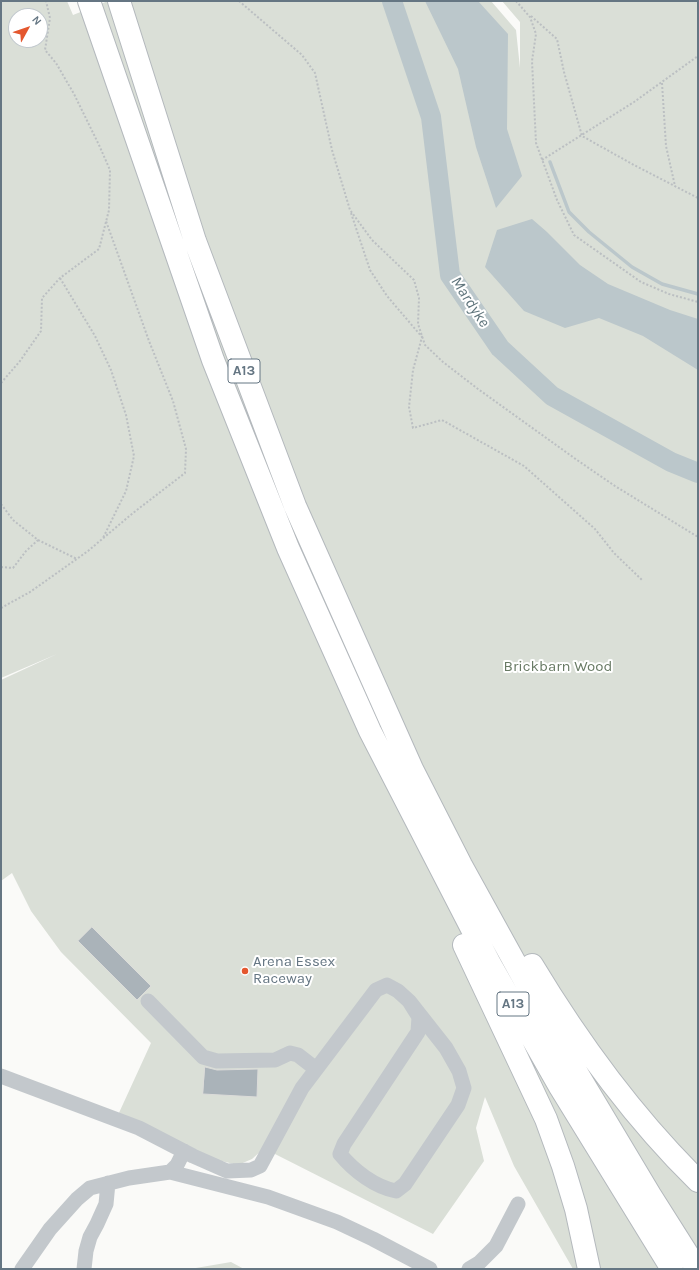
<!DOCTYPE html>
<style>
body{margin:0}
#map{position:relative;width:699px;height:1270px;overflow:hidden;background:#fafaf8;font-family:Karla,sans-serif}
canvas{display:block}
.frame{position:absolute;inset:0;border:2px solid #657683;pointer-events:none}
.north{position:absolute;left:8px;top:8px;width:40px;height:40px;box-sizing:border-box;background:#fff;border:1px solid #c1c8cd;border-radius:50%;rotate:50deg;font-size:11px;font-weight:700;line-height:16px;text-align:center;color:#657683}
.north::after{content:'';display:block;margin:auto;width:14px;height:18px;background:#e4572e;clip-path:polygon(50% 0,100% 100%,50% 72%,0 100%)}
</style>
<div id="map">
<canvas width="699" height="1270"></canvas>
<div class="frame"></div>
<div class="north">N</div>
</div>
<script>
const ctx = document.querySelector('canvas').getContext('2d');
ctx.lineJoin = 'round';
function paint(path, color) { ctx.fillStyle = color; ctx.fill(path, 'evenodd'); }
function strokePath(path, color, width, dash) { ctx.strokeStyle = color; ctx.lineWidth = width; ctx.lineCap = dash ? 'butt' : 'round'; ctx.setLineDash(dash || []); ctx.stroke(path); }
function drawText(font, color, halo, rows, align = 'center') {
  ctx.font = font + ' Karla,sans-serif'; ctx.lineWidth = 4; ctx.setLineDash([]); ctx.textBaseline = 'middle'; ctx.strokeStyle = halo; ctx.fillStyle = color; for (const [text, x, y, turn = 0] of rows) {
    ctx.save(); ctx.translate(x, y); ctx.rotate((+turn || 0) * Math.PI / 180); ctx.textAlign = isNaN(turn) ? turn : align; if (halo) ctx.strokeText(text, 0, 0); ctx.fillText(text, 0, 0); ctx.restore();
  }
}
paint(new Path2D(`
 M1,1h66l6,14 35,-14h383l25,29 4,38v-46l-18,-21h196v1268h-125l-59,-103 -29,-69 -9,31 8,33 -51,73 -160,-81 -12,-2 -9,8 -14,6 -25,-6 -95,-44 33,-72 -90,-91 -30,-41 -19,-38 -11,8v-201l56,-26 -56,24zM16,16h24v24h-24z
 M231,1262l13,7h-54z`), '#dadfd7');
paint(new Path2D(`
 M425,1h53l30,33 -1,95 15,47 -26,32 -20,-61 -18,-78z
 M532,219l15,13 33,33 28,19 62,26 28,9v51l-55,-34 -44,-18 -34,10 -41,-17 -39,-44 12,-37z`), '#bbc7cb');
strokePath(new Path2D(`
 M550,162l19,50 20,20 43,35 30,17 36,10`), '#bbc7cb', 3.5);
strokePath(new Path2D(`
 M392,1l39,116 19,158 50,73 52,48 119,66 27,11`), '#bbc7cb', 20);
const building = new Path2D(`
 M92,927l59,59 -14,14 -59,-59z
 M205,1067l12,3 41,-1 -1,28 -54,-3z`);
paint(building, '#aab3b9');
strokePath(building, '#dcdcda', 1);
const highway = new Path2D(`
 M89,1l124,359 75,188 82,183 120,233 70,123 112,182
 M119,1l76,240 100,265 117,263 49,96 101,183 88,147 47,74
 M464,945l82,174 17,47 13,43 13,60
 M532,965c47,78 101,152 166,216`);
strokePath(highway, '#b4b9bd', 24);
strokePath(new Path2D(`
 M239,1l63,54 13,18 17,77 18,60 22,30 42,40 5,18 -1,26 7,21 18,17 35,27 99,71 38,26 83,51
 M516,1l14,16 6,17 -4,27 4,82 21,57 17,35 67,47 28,12 29,8
 M531,16l26,23 7,33 18,64 52,29 64,33
 M662,83l4,63 9,40
 M542,160l92,-58 64,-46
 M351,213l19,57 17,26 35,41 -9,33 -4,37 4,21 29,-8 82,46 71,63 19,24 28,27
 M60,278l35,58 16,34 15,45 8,41 -8,35 -23,47
 M1,383l19,-22 21,-30 1,-33 18,-20 39,-29 10,-39 1,-40 -11,-25 -25,-51 -18,-31 -11,-13 5,-32 -4,-17
 M1,504l12,16 25,20 39,19
 M1,567l12,1 13,-17 12,-11
 M1,608l29,-16 58,-41 45,-38 52,-40 1,-24 -13,-48 -24,-60 -43,-120`), '#bbbfc2', 2, [2, 2]);
strokePath(new Path2D(`
 M148,1001l55,56 14,4 58,-1 15,-7 8,2 18,14
 M1,1076l138,52 54,28 34,15 24,-1 9,-4 42,-78 74,-98 11,-5 11,6 11,10 10,16 -1,15 -74,112 -4,10c14,17 35,33 56,37l9,-7 53,-79 6,-17 -5,-17 -13,-23 -37,-47
 M170,1172l98,25 69,25 36,17 57,30
 M22,1269l28,-40 27,-30 13,-11 39,-10 41,-6 7,-7 7,-14
 M84,1269l2,-18 4,-14 7,-13 9,-20 2,-21
 M469,1269l10,-6 17,-17 22,-42`), '#c3c8cc', 15);
strokePath(highway, '#fff', 22);
for (const [x, y, r, color] of [
 [245,971,4,"#e4572e"]
]) { const dot = new Path2D(); dot.arc(x, y, r, 0, 2 * Math.PI); ctx.fillStyle = color; ctx.fill(dot); strokePath(dot, '#fff', 1.5); }
for (const [x, y, w] of [
 [244,371,32],
 [513,1004,32]
]) { const box = new Path2D(); box.roundRect(x - w / 2, y - 12, w, 24, 3); ctx.fillStyle = '#fff'; ctx.fill(box); strokePath(box, '#657683', 1); }
drawText('bold 14px', '#657683', null, [
 ["A13",244,371],
 ["A13",513,1004]
]);
drawText('15px', '#687a64', '#fff', [
 ["Brickbarn Wood",558,667]
]);
drawText('15px', '#657683', '#fff', [
 ["Arena Essex",253,962],
 ["Raceway",253,979]
], 'left');
drawText('italic 16px', '#60757c', '#fff', [
 ["Mardyke",470,302,57]
]);
</script>
